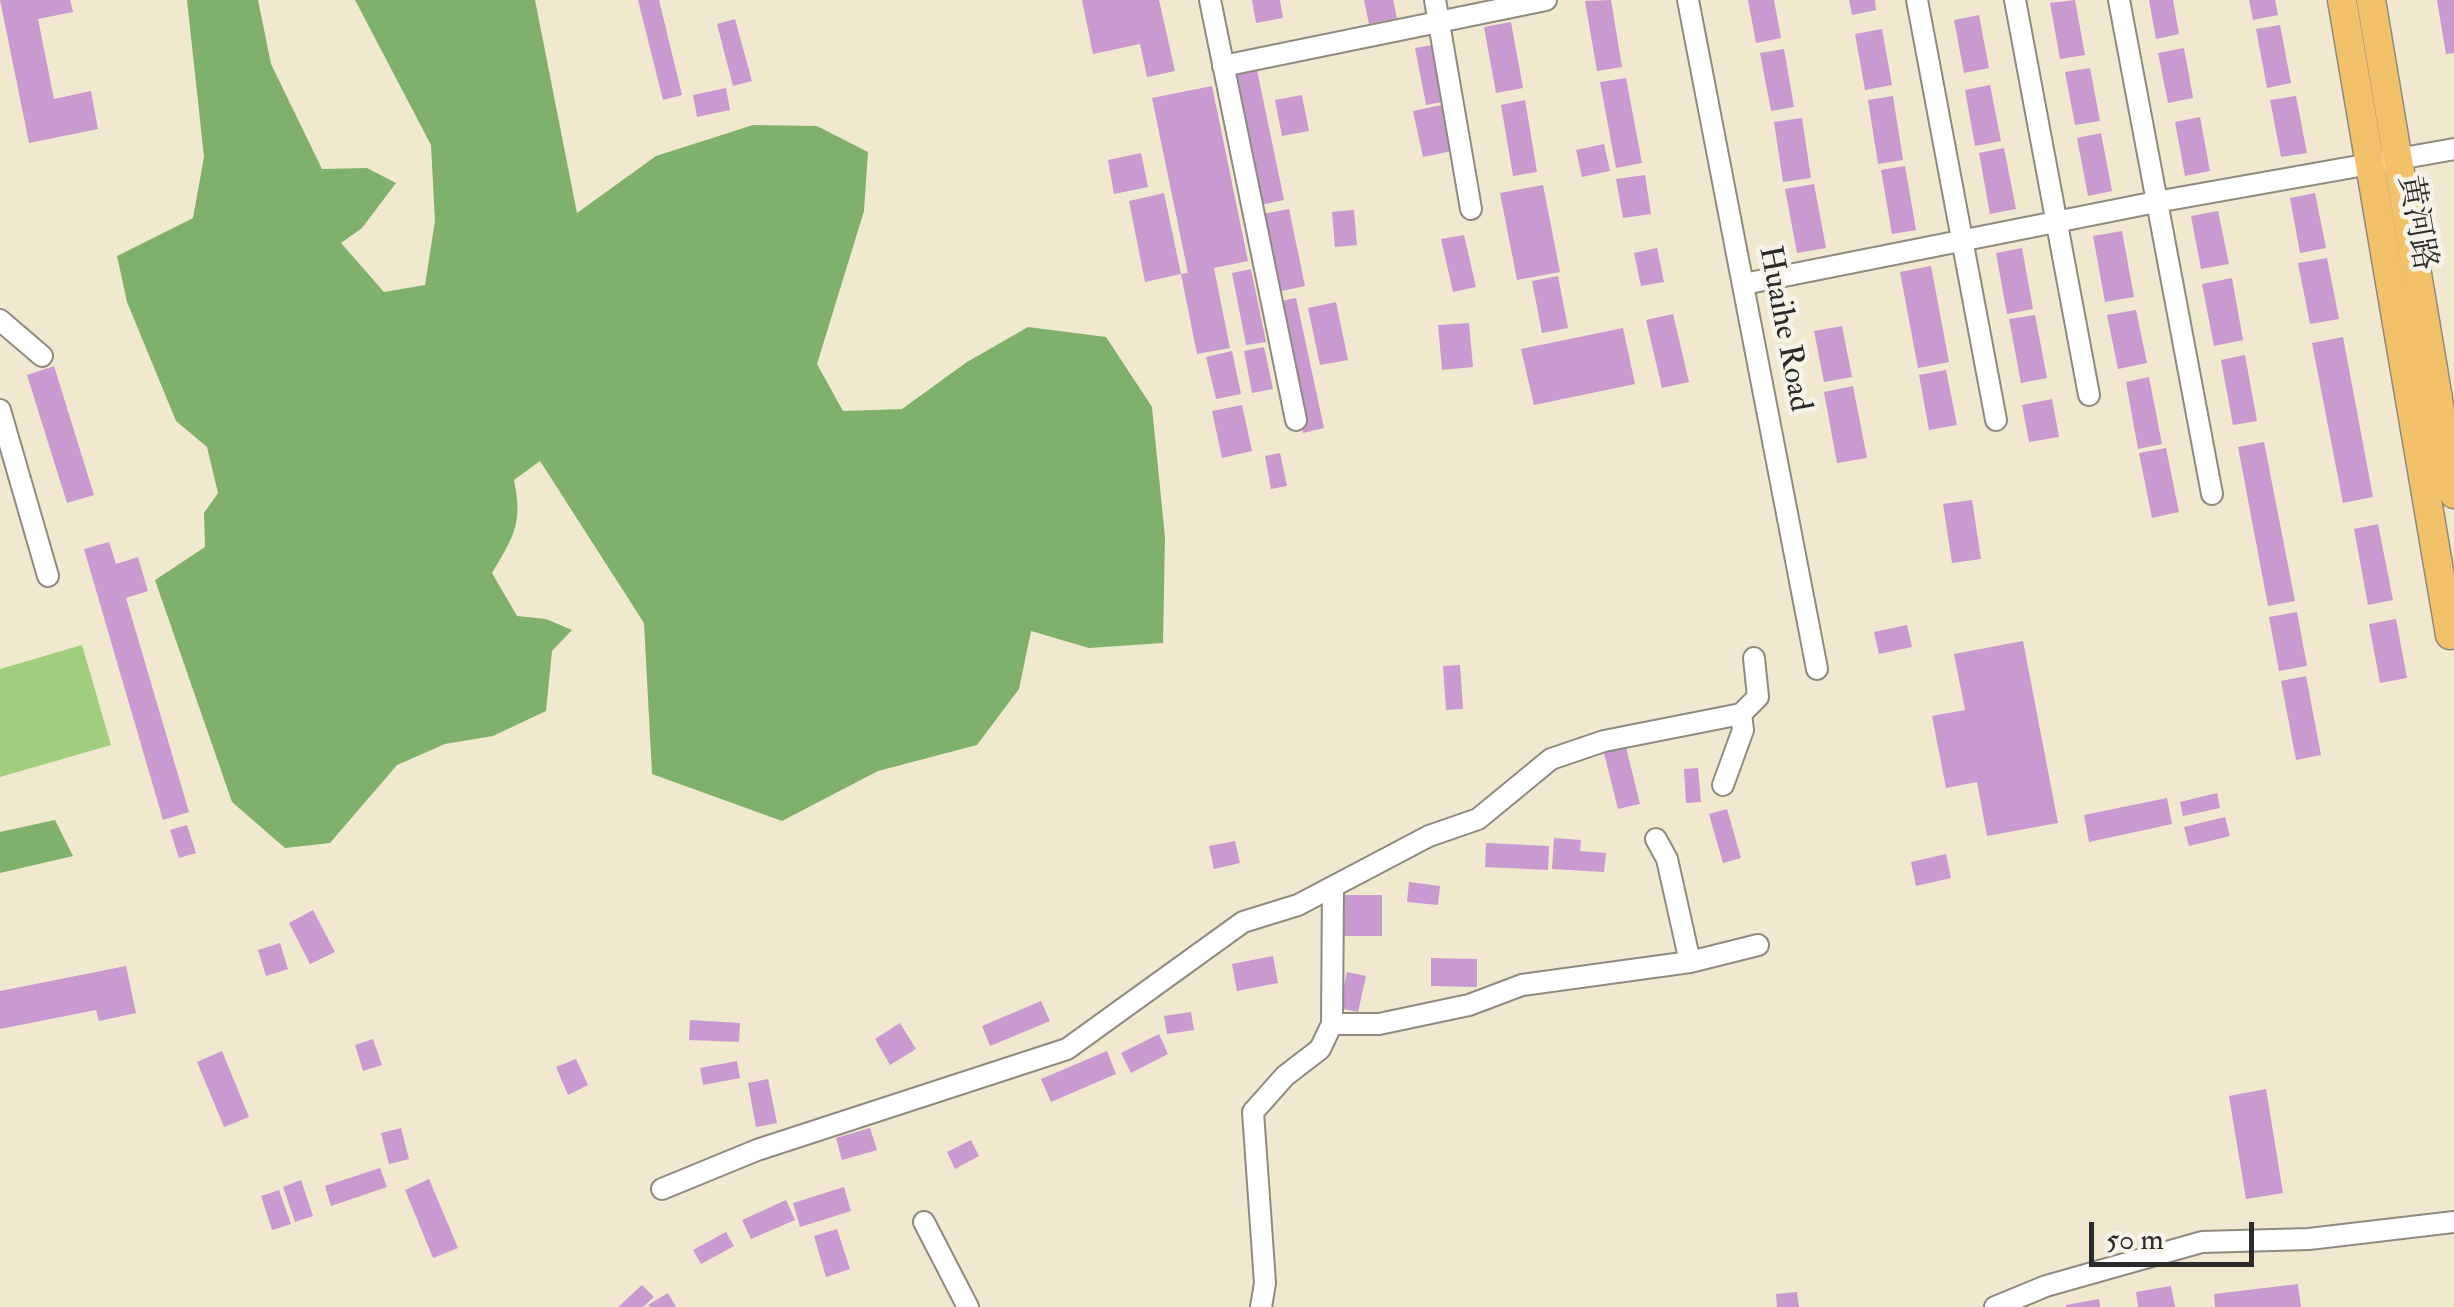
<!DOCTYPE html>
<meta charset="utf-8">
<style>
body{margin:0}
#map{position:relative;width:2454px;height:1307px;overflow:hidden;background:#f1e8d0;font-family:"IM FELL Double Pica",serif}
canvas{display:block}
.scale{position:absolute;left:2089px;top:1222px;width:165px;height:45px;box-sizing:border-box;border:5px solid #2b2b2b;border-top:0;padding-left:12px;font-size:30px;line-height:35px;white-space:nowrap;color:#2b2b2b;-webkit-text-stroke:8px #f7f3e8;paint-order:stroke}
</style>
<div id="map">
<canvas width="2454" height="1307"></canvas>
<div class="scale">50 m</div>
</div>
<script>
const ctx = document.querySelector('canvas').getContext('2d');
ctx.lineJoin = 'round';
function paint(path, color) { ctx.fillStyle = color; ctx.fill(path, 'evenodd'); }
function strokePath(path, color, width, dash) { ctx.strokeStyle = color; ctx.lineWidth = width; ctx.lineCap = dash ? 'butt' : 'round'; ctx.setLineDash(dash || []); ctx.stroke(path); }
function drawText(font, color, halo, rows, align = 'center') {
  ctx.font = font + ' "IM FELL Double Pica","Noto Serif SC",serif'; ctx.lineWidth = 9; ctx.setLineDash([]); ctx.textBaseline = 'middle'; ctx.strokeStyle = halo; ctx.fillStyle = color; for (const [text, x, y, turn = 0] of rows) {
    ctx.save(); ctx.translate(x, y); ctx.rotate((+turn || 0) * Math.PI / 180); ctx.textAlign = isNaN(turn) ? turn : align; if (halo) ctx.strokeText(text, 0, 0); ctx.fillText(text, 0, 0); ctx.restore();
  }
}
paint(new Path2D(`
 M82,645l29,100 -111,32v-108z`), '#a0ce7c');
paint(new Path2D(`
 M187,0h71l13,64 51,105 45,-1 29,15 -34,45 -21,15 43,49 41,-7 10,-64 -4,-76 -76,-145h180l42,213 79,-57 97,-31 64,1 51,26 -4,59 -47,153 26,47 59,-2 65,-47 61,-35 78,10 46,70 13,130 -2,106 -74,5 -58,-17 -12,58 -42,56 -99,26 -96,50 -130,-47 -8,-151 -104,-162 -26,19c9,43 0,56 -22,93l25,43 29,3 26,11 -20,21 -6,60 -53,25 -48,8 -48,21 -67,78 -45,5 -53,-46 -77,-222 50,-33 -1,-34 14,-20 -11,-46 -31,-26 -49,-119 -10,-46 76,-38 11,-61z
 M55,820l18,36 -73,17v-41z`), '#80b16c');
paint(new Path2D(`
 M0,0h70l3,12 -35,7 16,80 37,-8 7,38 -69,14z
 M638,0h21l23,95 -19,5z
 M1082,0h77l16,71 -28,6 -7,-33 -47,10z
 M1252,0h28l3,18 -27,5z
 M1364,0h29l4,18 -28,6z
 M1611,0l11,67 -25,4 -12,-70z
 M1748,0h26l7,38 -25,5z
 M1849,0h26l1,10 -24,5z
 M2075,0l10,55 -25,4 -10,-56z
 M2149,0h24l6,34 -23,5z
 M2249,0h26l3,15 -25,5z
 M2437,0h17v53l-8,1z
 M1979,15l10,53 -25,5 -10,-53z
 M735,19l17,62 -19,5 -16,-62z
 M1511,22l12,66 -27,5 -12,-66z
 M2280,25l11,58 -24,5 -11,-59z
 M1882,29l10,56 -27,5 -10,-56z
 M1432,45l11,57 -17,3 -11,-57z
 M2184,48l9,50 -25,5 -10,-50z
 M1784,49l10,58 -23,4 -11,-58z
 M2090,68l10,53 -25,4 -10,-53z
 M1257,70l27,130 -23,5 -28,-130z
 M1626,78l16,85 -26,5 -16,-86z
 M1990,85l11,56 -26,5 -10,-56z
 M1212,86l36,175 -34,7 16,80 -33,6 -16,-80 7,-1 -36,-175z
 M726,88l4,22 -33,7 -4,-22z
 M1302,95l7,36 -27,5 -7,-36z
 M1893,96l10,64 -25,4 -10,-64z
 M2296,96l11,57 -26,4 -11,-57z
 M1525,100l12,72 -24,4 -12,-71z
 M1441,105l11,46 -29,6 -10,-46z
 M2200,117l10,54 -25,5 -10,-54z
 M1802,118l9,60 -28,4 -9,-60z
 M2101,133l11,58 -24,5 -11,-58z
 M1604,144l6,27 -28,6 -6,-27z
 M2004,148l12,61 -26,5 -11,-61z
 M1141,153l7,34 -34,7 -6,-34z
 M1905,166l11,64 -24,4 -11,-64z
 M1645,175l6,39 -28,4 -7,-39z
 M1814,184l12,64 -29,5 -12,-64z
 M1543,185l17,87 -43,8 -17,-87z
 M1164,193l17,81 -36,8 -16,-81z
 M2315,193l11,55 -26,5 -10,-55z
 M1289,209l16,77 -28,6 -15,-78z
 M1354,210l3,35 -22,2 -3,-35z
 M2218,211l11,53 -28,5 -10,-53z
 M2122,231l12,66 -29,5 -12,-66z
 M1464,235l12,52 -23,5 -12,-53z
 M1657,248l7,34 -23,4 -7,-33z
 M2022,248l11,61 -26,5 -11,-61z
 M2327,258l12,61 -29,5 -12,-61z
 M1931,266l18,96 -31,6 -18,-96z
 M1251,269l15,73 -20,3 -14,-72z
 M1558,276l10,52 -26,5 -10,-52z
 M2232,278l11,62 -29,6 -12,-62z
 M1296,298l28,130 -21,5 -27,-131z
 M1336,302l12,58 -28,5 -12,-57z
 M2136,310l11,53 -29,6 -11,-54z
 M1673,314l16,68 -27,6 -16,-68z
 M2035,315l12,63 -26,5 -12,-64z
 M1469,323l4,44 -31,3 -4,-45z
 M1842,326l10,51 -28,5 -10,-51z
 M1623,328l12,56 -101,21 -13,-56z
 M2343,337l30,160 -30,6 -31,-160z
 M1264,347l9,42 -21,4 -8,-42z
 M1232,351l9,43 -25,5 -10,-42z
 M2245,355l12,66 -24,4 -12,-65z
 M54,366l40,129 -27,8 -40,-128z
 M1946,370l11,55 -28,5 -10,-55z
 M2149,377l13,67 -24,5 -12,-67z
 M1853,386l14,72 -30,5 -13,-71z
 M2052,399l7,38 -30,5 -7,-37z
 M1242,405l10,46 -30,7 -10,-47z
 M2264,442l31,159 -27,5 -30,-159z
 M2166,448l13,64 -27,6 -13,-65z
 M1280,453l7,33 -16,3 -6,-33z
 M1972,500l9,59 -29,4 -9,-59z
 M2378,524l15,76 -25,5 -14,-76z
 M109,542l7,22 22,-7 10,34 -22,7 63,214 -26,8 -79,-271z
 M2297,612l10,54 -28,5 -10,-54z
 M2396,619l11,59 -27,5 -11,-59z
 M1907,625l5,22 -33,7 -5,-22z
 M2023,641l35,182 -71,13 -10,-54 -31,6 -14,-72 33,-6 -11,-56z
 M1460,665l3,44 -17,1 -3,-44z
 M2306,676l15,79 -25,5 -15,-79z
 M1625,743l15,61 -22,5 -15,-60z
 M1698,768l3,34 -15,1 -2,-34z
 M2217,793l3,15 -37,8 -3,-14z
 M2167,798l5,26 -83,18 -5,-27z
 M1727,809l14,49 -18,5 -14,-49z
 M2225,817l5,19 -41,10 -5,-19z
 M187,825l9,28 -17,5 -9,-28z
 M1554,838l27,2 -1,11 26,2 -2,19 -52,-3z
 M1235,841l5,22 -26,6 -5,-23z
 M1486,843l63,3 -1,24 -63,-3z
 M1946,854l5,24 -35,8 -5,-24z
 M1409,882l31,4 -2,19 -31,-3z
 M1336,895h46v41h-46z
 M313,910l22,42 -25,12 -21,-41z
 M280,943l8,26 -22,7 -8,-26z
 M1273,956l5,27 -41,8 -5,-27z
 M1431,958l46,1v28l-46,-1z
 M126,966l10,47 -37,8 -3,-11 -96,19v-38z
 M1347,972l19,4 -8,36 -19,-4z
 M1041,1001l9,20 -60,25 -8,-20z
 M1191,1012l3,18 -27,4 -3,-18z
 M690,1020l50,3 -1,19 -50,-2z
 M900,1023l16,26 -26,16 -15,-26z
 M1159,1034l9,20 -37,19 -10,-20z
 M373,1039l9,26 -19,6 -8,-26z
 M222,1051l27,66 -25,10 -27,-65z
 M1107,1051l9,23 -65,28 -10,-23z
 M576,1059l12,26 -20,10 -12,-28z
 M737,1061l3,17 -37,7 -3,-17z
 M768,1079l9,44 -21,4 -8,-44z
 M2266,1089l17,104 -37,6 -17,-103z
 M401,1128l8,31 -20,5 -8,-31z
 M870,1128l7,22 -35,10 -6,-22z
 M971,1140l8,16 -24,13 -8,-17z
 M380,1168l7,19 -56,19 -6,-20z
 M429,1179l29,69 -25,10 -28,-68z
 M301,1180l12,36 -18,6 -12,-35z
 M844,1187l7,24 -51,16 -7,-24z
 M279,1190l12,34 -19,6 -11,-34z
 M786,1200l9,20 -44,19 -9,-19z
 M837,1229l13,40 -24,8 -12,-41z
 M726,1232l8,14 -33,18 -8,-14z
 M2298,1284l3,23h-86l-1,-13z
 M642,1285l12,12 -11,10h-25z
 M2171,1286l4,21h-37l-2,-15z
 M1797,1292l2,15h-22l-1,-13z
 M668,1293l8,14h-26l-2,-2z
 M2099,1299l1,8h-34v-2z`), '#c89acf');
const minor = new Path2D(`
 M1210,0l86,420
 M1435,0l36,209
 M1688,0l129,669
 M1917,0l79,420
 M2015,0l74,395
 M2119,0l93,494
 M1223,66l323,-66
 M1744,284l412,-82 298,-53
 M0,320l42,36
 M0,410l48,166
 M1723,785l20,-55 -2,-16
 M1656,839l11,20 23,103
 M1332,1024h47l90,-19 53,-20 168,-23 68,-17
 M662,1189l95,-39 310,-101 176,-127 55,-17 131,-69 49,-17 73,-60 53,-18 137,-27 17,-17 -4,-39
 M924,1222l44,85
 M1261,1307l4,-24 -12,-171 32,-36 35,-27 12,-25 1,-137
 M1995,1307l51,-21 156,-44 107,-3 145,-17`);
const major = new Path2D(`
 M2342,0l108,635
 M2371,0l83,494`);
strokePath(minor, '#8e8a7e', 24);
strokePath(major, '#8e8a7e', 31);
strokePath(minor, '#fff', 20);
strokePath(major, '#f4c16b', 28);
drawText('32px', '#2b2b2b', '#f7f3e8', [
 ["黄河路",2415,223,80],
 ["Huaihe Road",1783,329,79]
]);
</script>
